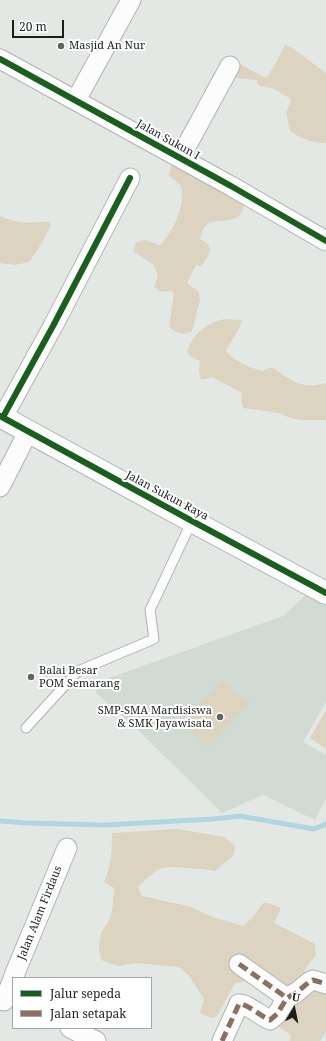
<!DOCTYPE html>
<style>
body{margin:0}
#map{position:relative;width:326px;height:1041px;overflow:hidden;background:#e4e8e5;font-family:"Noto Serif",serif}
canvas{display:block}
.legend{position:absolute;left:12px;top:977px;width:140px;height:52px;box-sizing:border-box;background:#fff;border:1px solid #a4a5a4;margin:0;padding:5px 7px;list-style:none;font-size:12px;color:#1c1e1c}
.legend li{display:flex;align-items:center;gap:8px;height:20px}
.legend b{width:20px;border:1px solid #a4a5a4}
.north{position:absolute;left:274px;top:989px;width:40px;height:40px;-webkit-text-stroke:3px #fff;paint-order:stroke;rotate:10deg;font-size:11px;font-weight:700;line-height:16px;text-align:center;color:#1c1e1c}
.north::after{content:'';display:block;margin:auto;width:14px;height:18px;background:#1c1e1c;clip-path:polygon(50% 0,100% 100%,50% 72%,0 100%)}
.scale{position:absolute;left:12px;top:20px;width:52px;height:18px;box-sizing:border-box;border:2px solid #1c1e1c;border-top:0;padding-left:5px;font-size:12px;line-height:14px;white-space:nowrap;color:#1c1e1c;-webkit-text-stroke:3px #fff;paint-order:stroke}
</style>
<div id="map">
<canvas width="326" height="1041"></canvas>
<ul class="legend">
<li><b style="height:5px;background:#1b5e20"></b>Jalur sepeda</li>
<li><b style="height:5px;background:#8d6e63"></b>Jalan setapak</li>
</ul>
<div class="north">U</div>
<div class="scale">20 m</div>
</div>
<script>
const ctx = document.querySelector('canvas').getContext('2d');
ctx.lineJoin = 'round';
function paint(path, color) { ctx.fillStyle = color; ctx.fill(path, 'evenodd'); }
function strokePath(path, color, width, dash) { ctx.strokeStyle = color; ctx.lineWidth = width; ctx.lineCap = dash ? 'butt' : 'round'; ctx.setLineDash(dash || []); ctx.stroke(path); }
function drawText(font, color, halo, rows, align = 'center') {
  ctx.font = font + ' "Noto Serif",serif'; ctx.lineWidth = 4; ctx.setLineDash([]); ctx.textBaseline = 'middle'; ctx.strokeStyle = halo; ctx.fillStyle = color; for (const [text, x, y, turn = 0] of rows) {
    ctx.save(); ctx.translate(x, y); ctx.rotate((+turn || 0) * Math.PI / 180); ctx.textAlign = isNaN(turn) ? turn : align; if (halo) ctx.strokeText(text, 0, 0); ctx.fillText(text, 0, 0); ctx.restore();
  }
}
paint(new Path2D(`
 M310,591l16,10v101l-23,40 23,13v44l-11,21 -52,-25 -41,18 -83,-82 -44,-39 14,-14 174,-62z`), '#d1dad3');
paint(new Path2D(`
 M285,45l6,2 35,26v70c-15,0 -24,-4 -36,-12l-4,-19 4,-8 1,-5 -19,-11 -13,-2 -2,-6 -21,-2 -11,-5 3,-15h8l4,6 26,14 7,-10z
 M172,162l73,36c-2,37 -32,12 -42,32 -2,3 -2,7 -3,9l8,5 2,5 -2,8 -7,9 -5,-1 -9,18 12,9 1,8 -8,31c-9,5 -16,2 -23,-4l5,-34 -4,-2 -10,1 -6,-5 4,-11 -4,-11 -20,-13 1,-9 10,-3 15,5c12,-11 26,-40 21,-57 -1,-5 -9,-9 -12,-13z
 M0,216c20,9 28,6 49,6l2,3 -9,18 -13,19 -14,3 -15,-2z
 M227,319l15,1c-1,8 -12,22 -16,31 9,11 23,16 36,20l10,-4c20,14 29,23 54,16v37h-25l-11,-2 -11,-5 -36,-5 -2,-8 1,-7 -30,-16 -11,3 -2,-9 1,-10 -9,-4 -4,-4c3,-18 23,-33 40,-34z
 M222,680l27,23 -41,45 -26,-24z
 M326,710v39l-16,-11z
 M178,829l46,8 11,9 -1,9 -19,16c-12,-2 -41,-5 -53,-3 -7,2 -19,14 -24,19l4,9 46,10 25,11 30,9 10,-9 10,-14h6l12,5 -7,15 41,21 1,11 -11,14 -6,14 15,7 12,1v41l-6,9h-30l1,-6 -15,-10 -1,-22 -11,-24 -29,4 -18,33 -5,2 -12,-5 4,-14 -15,-23 -10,-9 -43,-4 -18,3 -17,-6 -2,-12 2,-15 9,-14 3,-15 1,-16 -10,-6c7,-16 8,-31 8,-49z`), '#dcd4c0');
strokePath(new Path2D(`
 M0,821l26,2 79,2 108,-6 27,-3 74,13 12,-5`), '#b2d6df', 5);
const service = new Path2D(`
 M26,728l52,-57 76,-32 -4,-29 42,-89`);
const minor = new Path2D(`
 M0,59l231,127 95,55
 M76,100l55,-100
 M180,158l50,-92
 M3,417l50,-91 77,-148
 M0,487l28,-55
 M239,964l48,34
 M13,978l54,-130
 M4,1001l9,-22
 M70,1028l26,13
 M222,1041l17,-37c7,-1 23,13 31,16l7,-6 10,-16 10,-6 12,-10 4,-2 13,4`);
const tertiary = new Path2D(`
 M0,416l192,105 134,72`);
strokePath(service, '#b0b3b0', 11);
strokePath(minor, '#b0b3b0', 21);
strokePath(tertiary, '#b0b3b0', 24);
strokePath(service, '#fbfcfb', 9);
strokePath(minor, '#fbfcfb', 19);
strokePath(tertiary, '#fbfcfb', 22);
strokePath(new Path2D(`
 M239,964l48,34
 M222,1041l17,-37c7,-1 23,13 31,16l7,-6 10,-16 10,-6 12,-10 4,-2 13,4`), '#8d6e63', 5, [10, 5]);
strokePath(new Path2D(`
 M0,59l231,127 95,55
 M0,416l192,105 134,72
 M3,417l50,-91 77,-148`), '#1b5e20', 6);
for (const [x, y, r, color] of [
 [61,46,4,"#626562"],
 [31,677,4,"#626562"],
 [220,717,4,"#626562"]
]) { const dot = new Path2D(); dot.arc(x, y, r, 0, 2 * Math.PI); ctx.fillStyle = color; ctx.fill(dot); strokePath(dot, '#fff', 1.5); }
drawText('11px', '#1c1e1c', '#fff', [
 ["Masjid An Nur",69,46],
 ["Balai Besar",39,671],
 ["POM Semarang",39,684],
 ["SMP-SMA Mardisiswa",212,711,"right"],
 ["& SMK Jayawisata",212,724,"right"]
], 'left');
drawText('11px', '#1c1e1c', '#fff', [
 ["Jalan Sukun I",168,140,29],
 ["Jalan Sukun Raya",167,496,28],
 ["Jalan Alam Firdaus",40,913,-68]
]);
</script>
